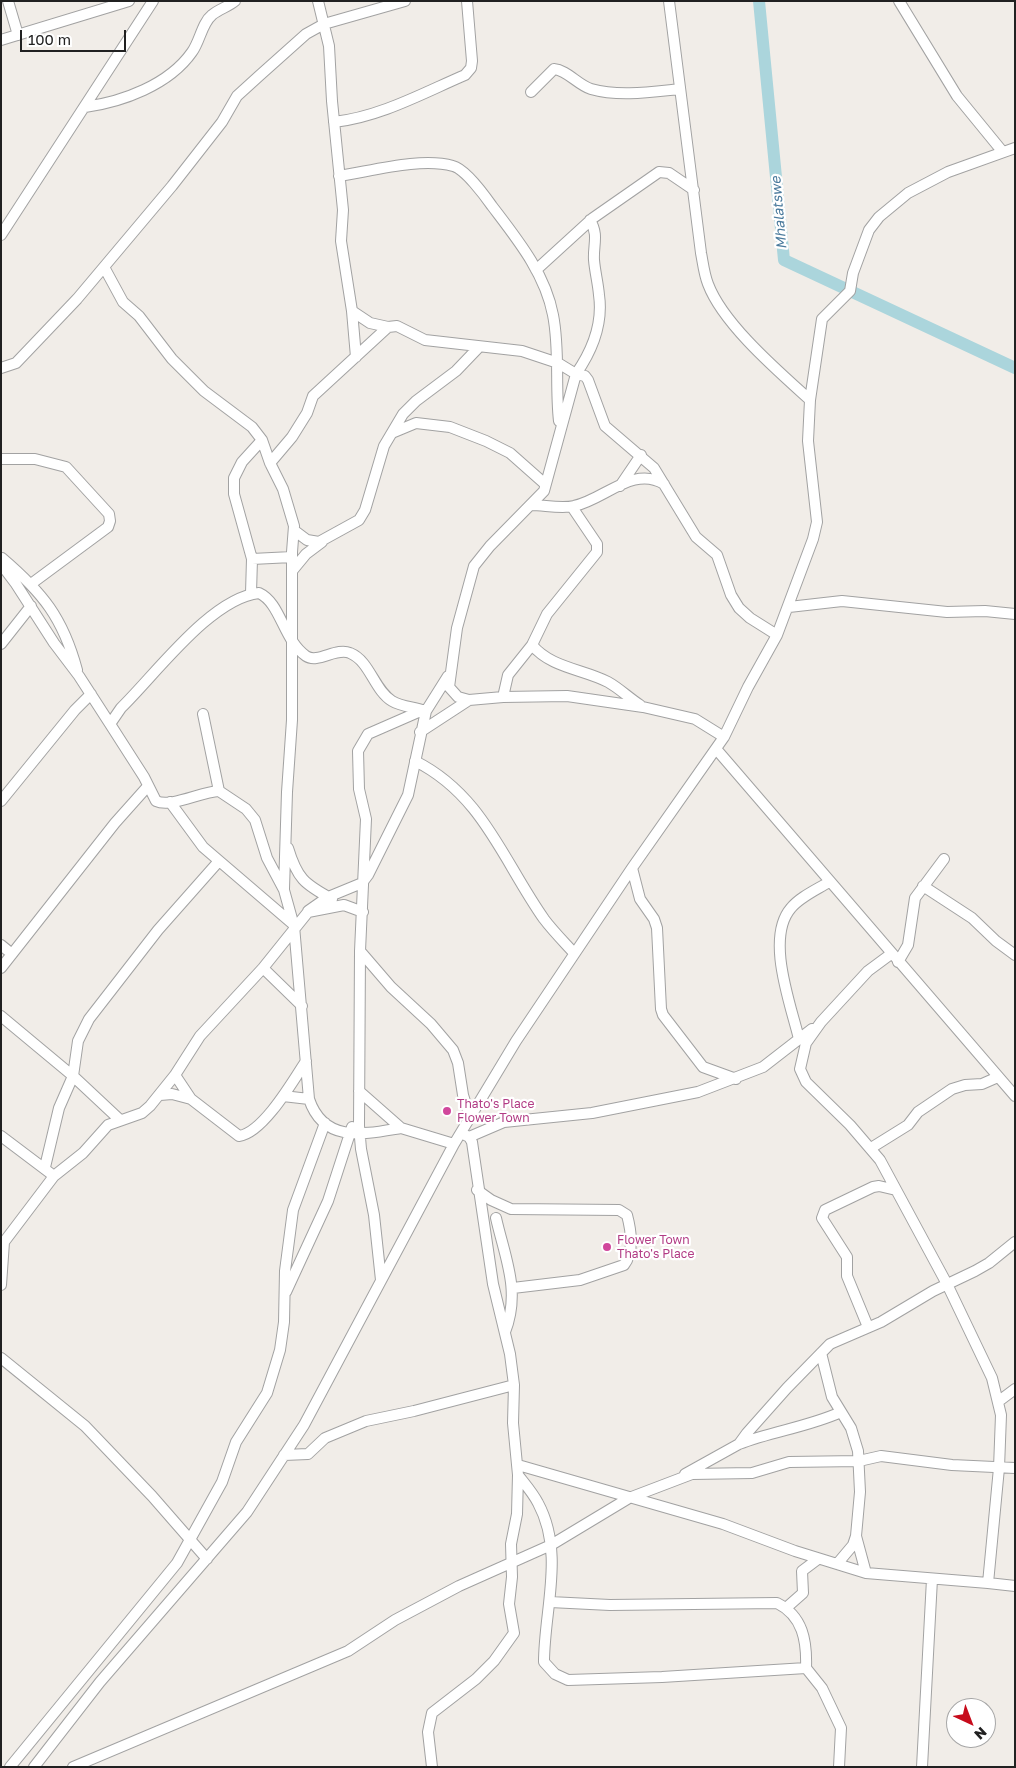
<!DOCTYPE html>
<style>
body{margin:0}
#map{position:relative;width:1016px;height:1768px;overflow:hidden;background:#f1ede8;font-family:"Golos Text",sans-serif}
canvas{display:block}
.frame{position:absolute;inset:0;border:2px solid #212121;pointer-events:none}
.north{position:absolute;left:946px;top:1698px;width:50px;height:50px;box-sizing:border-box;background:#fff;border:1px solid #a6a6a6;border-radius:50%;rotate:137deg;font-size:14px;font-weight:700;line-height:20px;text-align:center;color:#212121}
.north::after{content:'';display:block;margin:auto;width:18px;height:22px;background:#c70b1b;clip-path:polygon(50% 0,100% 100%,50% 72%,0 100%)}
.scale{position:absolute;left:20px;top:30px;width:106px;height:22px;box-sizing:border-box;border:2px solid #212121;border-top:0;padding-left:6px;font-size:15px;line-height:18px;white-space:nowrap;color:#212121;-webkit-text-stroke:4px #fff;paint-order:stroke}
</style>
<div id="map">
<canvas width="1016" height="1768"></canvas>
<div class="frame"></div>
<div class="north">N</div>
<div class="scale">100 m</div>
</div>
<script>
const ctx = document.querySelector('canvas').getContext('2d');
ctx.lineJoin = 'round';
function strokePath(path, color, width, dash) { ctx.strokeStyle = color; ctx.lineWidth = width; ctx.lineCap = dash ? 'butt' : 'round'; ctx.setLineDash(dash || []); ctx.stroke(path); }
function drawText(font, color, halo, rows, align = 'center') {
  ctx.font = font + ' "Golos Text",sans-serif'; ctx.lineWidth = 4.5; ctx.setLineDash([]); ctx.textBaseline = 'middle'; ctx.strokeStyle = halo; ctx.fillStyle = color; for (const [text, x, y, turn = 0] of rows) {
    ctx.save(); ctx.translate(x, y); ctx.rotate((+turn || 0) * Math.PI / 180); ctx.textAlign = isNaN(turn) ? turn : align; if (halo) ctx.strokeText(text, 0, 0); ctx.fillText(text, 0, 0); ctx.restore();
  }
}
strokePath(new Path2D(`
 M759,1l25,259 231,108`), '#abd5dc', 12);
const minor = new Path2D(`
 M8,1l10,34
 M318,1l11,45 3,55 11,109 -2,31 11,70 18,12 18,4 9,-1 28,14 97,11 36,12 18,11 -32,117 -54,55 -16,20 -17,62 -8,59 9,10 11,3 34,-3 64,-1 76,11 52,12 29,18
 M669,1l32,252c2,10 3,21 7,31 15,40 70,87 102,116
 M899,1l58,95 45,55
 M1,40l128,-39
 M531,92l23,-23c13,1 24,16 37,20 28,8 60,3 89,0
 M85,107c37,-5 84,-22 107,-55 8,-11 10,-29 20,-37 7,-6 16,-8 23,-14
 M334,122c46,-5 89,-29 131,-47l6,-7 1,-7 -5,-60
 M339,176c33,-5 82,-19 114,-10 12,3 32,30 39,40 25,33 53,67 61,109 7,35 2,71 6,106
 M590,220c9,15 3,25 4,40 1,12 4,23 5,35 4,28 -7,56 -23,79l9,2 3,4 17,46 49,42 42,69 21,18 14,40 8,13 11,10 27,17
 M1,235l152,-234
 M104,267l19,35 16,14 33,43 32,32 48,36 10,13 8,23 13,26 11,37 -2,26v168l-5,72 -3,97
 M536,270l57,-52 66,-46 10,1 25,17
 M352,311l4,46
 M1,368l15,-5 61,-64 95,-113 50,-64 15,-26 22,-20 47,-42 18,-10 81,-23
 M392,433l24,-10 34,4 36,14 24,12 35,31
 M1,459h34l31,8 43,47 1,7 -2,6 -77,57
 M270,463l22,-26 15,-24 6,-17 75,-69
 M620,486l21,-31
 M531,505c13,0 30,4 43,1 30,-6 59,-41 90,-22
 M295,531l12,9 12,2 40,-22 6,-10 19,-64 19,-32 13,-13 40,-30 23,-24
 M2,558c41,35 61,60 75,112
 M252,559l40,-2
 M1,564l15,20 38,59 25,33 31,48 34,53 12,24c15,7 44,-9 63,-10l27,18 9,11 12,38 17,32 10,36 15,173c15,45 56,35 92,29
 M292,571l14,-17 16,-12
 M251,593l1,-34 -18,-65v-16l8,-16 20,-22
 M789,607l53,-6 105,11 38,-1 30,3
 M1,644l30,-38
 M532,645c19,23 51,24 76,37 11,6 21,16 32,23
 M503,697l5,-22 24,-30 15,-31 50,-62v-8l-25,-37
 M203,714l16,77
 M110,724l11,-16c35,-34 90,-110 138,-115 22,10 24,47 47,63 12,8 30,-9 44,-3 20,8 24,37 42,48 10,6 23,6 33,10
 M420,732l49,-32
 M717,750l298,346
 M415,761c68,34 88,100 129,158 9,12 20,23 30,34
 M1,801l74,-91 16,-16
 M170,802l33,45 91,78
 M288,848c9,30 16,36 44,51
 M632,868l8,31 14,20 3,9 4,81 2,6 40,52 33,12
 M923,886l49,32 24,23 19,14
 M308,911l20,-14 34,-14 6,-8 40,-80 18,-84 22,-35
 M1,945l11,9
 M360,951l31,36 40,37 22,26 5,13 5,32 7,22
 M898,962l10,-17 7,-47 29,-39
 M1,968l114,-145 33,-37
 M263,968l39,38
 M1,1016l72,60 47,44
 M799,1039c-8,-34 -34,-101 -8,-131 9,-11 25,-18 38,-26
 M175,1075l16,24 48,37c24,-3 54,-55 67,-75
 M359,1091l42,37 53,16
 M160,1095l12,-1 19,5
 M283,1096l26,3
 M1,1136l53,40 -53,70
 M469,1137l35,-15 88,-9 106,-21 65,-25 49,-38
 M871,1148l37,-23 10,-13 34,-23 13,-4 17,-1 16,-7
 M45,1167l14,-59 14,-32 5,-35 11,-22 69,-89 61,-69
 M54,1176l29,-23 25,-28 34,-12 8,-7 25,-31 25,-39 63,-68 45,-56 36,-7 19,7
 M477,1190l14,10 20,9 108,1 8,5c4,15 7,37 -3,50l-44,15 -67,8
 M496,1218c9,40 25,73 9,114
 M381,1280l-7,-65 -13,-66 -2,-23 1,-175 6,-132 -7,-30 -1,-38 10,-17 55,-24
 M1,1285l3,-43
 M286,1292l42,-91 24,-74
 M868,1327l-21,-51v-19l-25,-39 3,-8 48,-23 6,-1 17,4
 M821,1353l11,44 19,31 7,23 2,41 -4,44 10,37
 M1,1358l84,68 67,70 55,63
 M999,1401l16,-12
 M739,1444c34,-13 69,-17 102,-32
 M284,1455l24,-1 17,-16 41,-17 48,-10 100,-26
 M518,1465l205,59 72,27 71,22 122,10 11,-115 2,-53 -9,-37 -45,-94 -67,-124 -30,-35 -44,-43 -6,-13 6,-26 15,-21 47,-51 23,-17
 M685,1474l54,-30 8,-11 40,-45 43,-44 51,-22 52,-31 42,-20 14,-8 26,-21
 M518,1475c7,9 15,18 20,28 27,50 6,107 6,159l11,12 13,6 94,-3 144,-9
 M837,1564l16,-19 3,-9
 M988,1583l27,3
 M550,1602l60,3 167,-2c26,13 30,38 29,65l16,20 19,40 -2,39
 M786,1608l17,-15 -1,-22 16,-12
 M10,1767l167,-204 45,-81 14,-40 31,-49 13,-43 4,-28 1,-51 8,-61 32,-87
 M34,1767l66,-85 147,-170 57,-87 150,-281 62,-103 116,-173 92,-131 24,-50 29,-52 36,-96 4,-17 -9,-81 2,-41 12,-81 28,-28 3,-18 16,-43 10,-13 29,-24 40,-21 67,-24
 M73,1767l275,-116 47,-31 64,-34 92,-41 78,-47 63,-24 60,-1 37,-11 70,-1 22,-5 71,9 63,3
 M432,1767l-4,-35 4,-19 44,-34 18,-18 20,-28 -5,-29 3,-27 -1,-33 6,-30 1,-39 -5,-52 1,-38 -4,-31 -17,-70 -21,-142 -3,-5 -8,-4
 M922,1767l10,-188`);
strokePath(minor, '#a2a2a2', 12);
strokePath(minor, '#fff', 10);
for (const [x, y, r, color] of [
 [447,1111,5,"#d1479c"],
 [607,1247,5,"#d1479c"]
]) { const dot = new Path2D(); dot.arc(x, y, r, 0, 2 * Math.PI); ctx.fillStyle = color; ctx.fill(dot); strokePath(dot, '#fff', 2); }
drawText('12px', '#b23c85', '#fff', [
 ["Thato's Place",457,1104],
 ["Flower Town",457,1118],
 ["Flower Town",617,1240],
 ["Thato's Place",617,1254]
], 'left');
drawText('italic 14px', '#4b7b9d', '#fff', [
 ["Mhalatswe",779,213,-95]
]);
</script>
